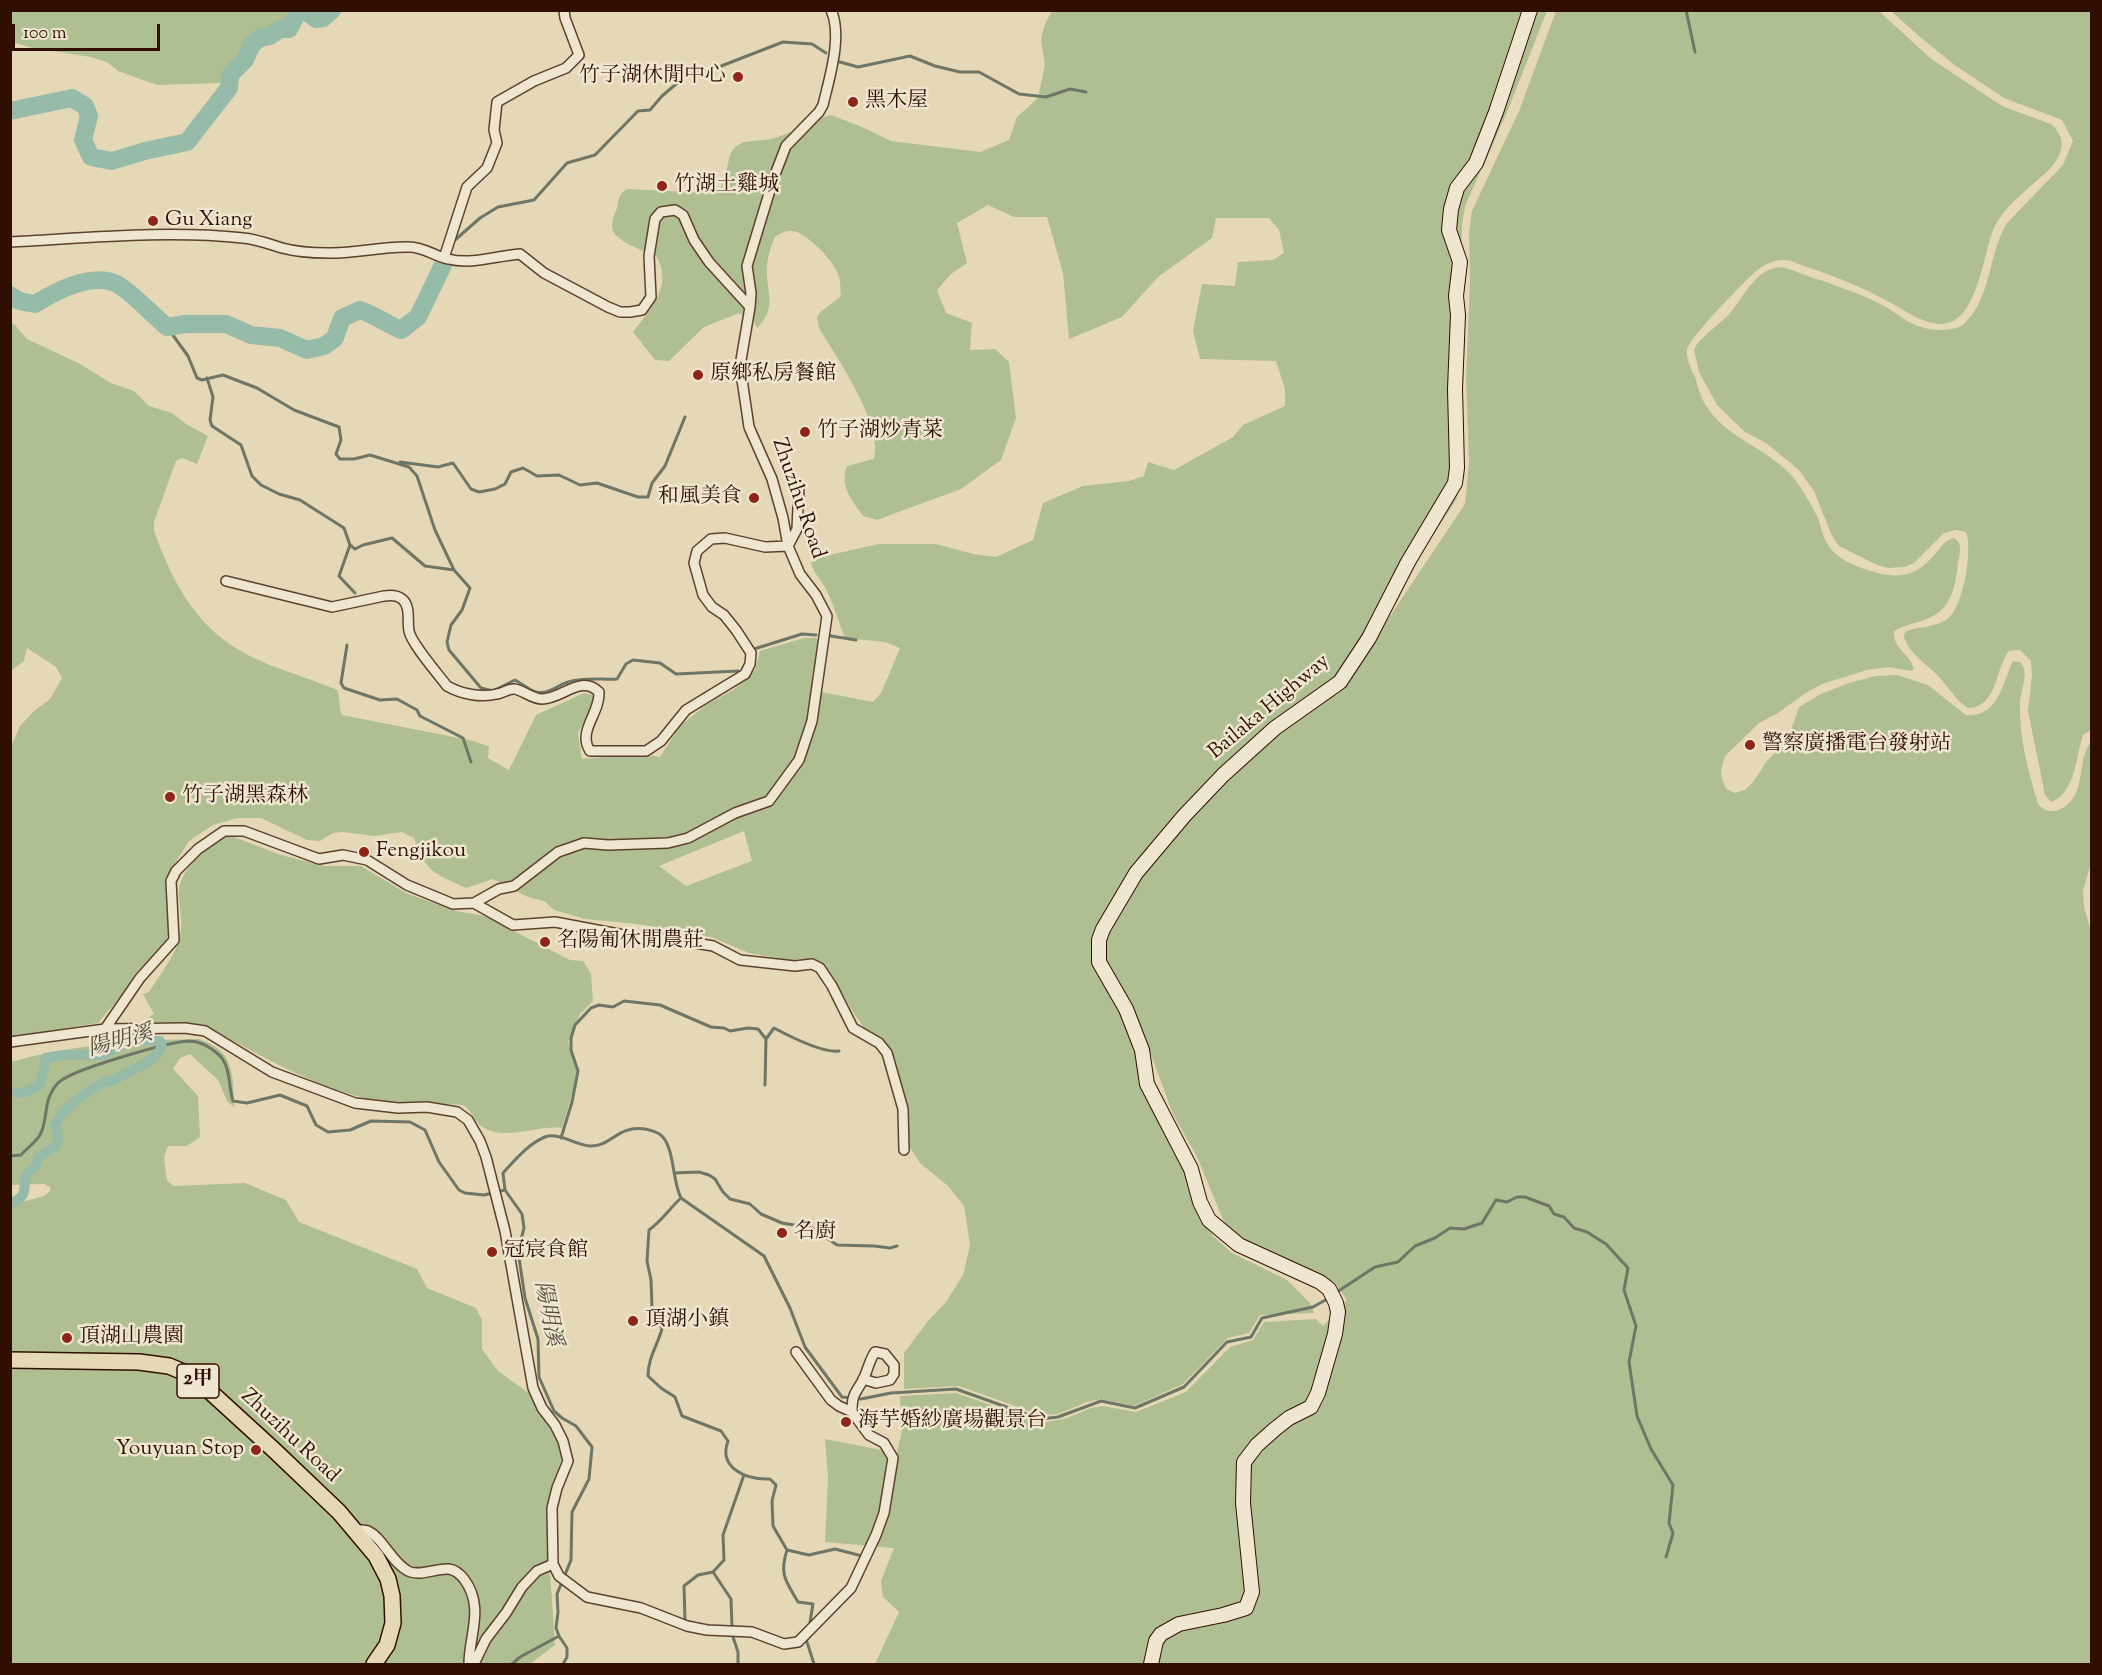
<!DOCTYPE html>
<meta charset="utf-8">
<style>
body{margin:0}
#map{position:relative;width:2102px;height:1675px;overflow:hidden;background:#e5d8b6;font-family:"Sorts Mill Goudy",serif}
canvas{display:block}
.frame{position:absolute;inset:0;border:12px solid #300f01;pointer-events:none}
.scale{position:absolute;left:12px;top:24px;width:148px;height:27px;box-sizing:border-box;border:3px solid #300f01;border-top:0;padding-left:8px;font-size:18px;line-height:21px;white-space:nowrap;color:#300f01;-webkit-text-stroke:4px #eee6d0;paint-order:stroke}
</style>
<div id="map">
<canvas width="2102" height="1675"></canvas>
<div class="frame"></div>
<div class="scale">100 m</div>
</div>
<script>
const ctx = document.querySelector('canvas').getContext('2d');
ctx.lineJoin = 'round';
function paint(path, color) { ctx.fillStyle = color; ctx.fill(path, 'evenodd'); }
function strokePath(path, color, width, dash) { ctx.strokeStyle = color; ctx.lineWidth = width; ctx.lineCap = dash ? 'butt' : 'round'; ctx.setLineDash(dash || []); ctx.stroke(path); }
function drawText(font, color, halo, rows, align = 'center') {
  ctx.font = font + ' "Sorts Mill Goudy","Noto Serif TC",serif'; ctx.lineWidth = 5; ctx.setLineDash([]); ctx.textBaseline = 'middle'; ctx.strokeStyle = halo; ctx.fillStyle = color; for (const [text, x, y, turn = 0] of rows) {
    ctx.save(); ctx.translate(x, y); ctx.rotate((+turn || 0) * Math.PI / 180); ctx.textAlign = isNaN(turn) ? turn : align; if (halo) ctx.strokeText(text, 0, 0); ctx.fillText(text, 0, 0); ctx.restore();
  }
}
paint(new Path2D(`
 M10,11l1,-1 282,1 -4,11 -28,26 -11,17 -15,13 -16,5 -62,2 -39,-14 -11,-9 -16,-5 -58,-9 -22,-6z
 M1052,11h495l-39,99 -43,96 -3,19 -1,42 -2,222 -3,11 -90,136 -44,56 -159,141 -67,119 42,98 11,50 23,50 11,18 13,41 17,27 19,17 55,27 23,23 4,10 -54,2 -11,18 -21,5 -45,46 -49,22 -33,-7 -14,3 -29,12 -18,1 -81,-29 -55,3v-36l24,-32 18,-19 17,-27 7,-30 -6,-39 -16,-20 -28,-23 -16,-24 -5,-54 -12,-42 -22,-14 -10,-14 -27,-45 -9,-9 -13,-2 -17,1 -40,-7 -38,-16 -74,-13 -52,-5 -31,-9 -10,-9 -16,-4 -35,-18 -27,9c-32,-15 -40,-15 -52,-50l-12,-6 -27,4 -32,-4 -10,1 -13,8 -13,-1 -46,-22h-24l-24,7 -24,16 -24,38 4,38v15l-3,9 -31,33 -14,22 -23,27 -87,14v-290l9,-21 14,-15 16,-12 12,-21 -6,-11 -29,-19 -3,13 -13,10v-347h3l13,15 53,25 31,19 23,8 15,15 23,7 14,11 22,12 -11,28 -15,-6 -6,3 -22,61v9c16,45 38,89 80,116 31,20 69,28 103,43 4,8 1,16 5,25l127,25 20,6 -1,12 21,12 27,-55 48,-22 9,2 1,5 -16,33 4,26 58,-5 20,3 20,-31 26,-21 27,-15 22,-20 5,-19 44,-13h12l3,3 -7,36 9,15 52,10 8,-9 19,-45 -15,-6 -40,-4c-7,-17 -12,-37 -22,-54 -4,-7 -10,-12 -12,-21l5,-5 63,-14h57l37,10 23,3 37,-17 10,-37 40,-17 46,-5 15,-5 4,-14 26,8 59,-33 10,-12 42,-19v-17l-9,-28 -76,-2 -7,-28 9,-47 33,2 3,-24 35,-2 11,-7 -5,-23 -10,-12h-53l-4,20 -54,39 -36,40 -53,22 -6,-66 -16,-56h-33l-26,-12 -31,18 10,40 -16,11 -14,16 9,23 26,10 -2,27 25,-1 14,13 7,56 -15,42 -40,29 -84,31 -14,-4c-11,-16 -24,-30 -16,-50l27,-7c10,-34 -37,-101 -55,-131l-2,-11c5,-9 16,-13 24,-21 -1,-6 0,-13 -2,-19 -3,-14 -32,-44 -46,-46 -7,-1 -13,3 -18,6 -4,9 -7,18 -8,28 -2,27 12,41 -10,63l-4,-9 -14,-6 -35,14 -35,34 -14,-1 -22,-28c17,-22 41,-47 23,-76 -12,-5 -44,-15 -44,-30 0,-6 3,-13 5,-18 2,-9 2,-16 11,-19l82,4 12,-7 9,-34 5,-6 8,-4 28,-3 19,-7 11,-10 29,-7 31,12 29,14 89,11 29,-12 8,-23 21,-19 7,-34 -4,-24 3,-14zM744,831l8,30 -66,25 -27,-20z
 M1556,11h323l51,47 72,48 49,18c24,22 3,43 -16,58 -16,15 -35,29 -43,51 -8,22 -15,79 -41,89 -21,8 -44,-11 -62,-20 -25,-14 -52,-25 -79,-34 -7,-2 -15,-6 -23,-8 -13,-1 -25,5 -34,14 -12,11 -63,63 -66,76 -1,9 4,19 8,27 3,9 5,19 10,27 20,34 63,44 88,73 10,13 18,27 25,41 3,9 5,19 10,27 10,16 36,25 54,29 25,5 39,-3 54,-21 6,-7 9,-13 18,-15 9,5 6,15 4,25 -2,20 -6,46 -29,55 -11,5 -23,6 -35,13 -2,17 17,24 20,38l-3,2 -22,-4 -22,3 -45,14 -15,8 -29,21 -19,10 -34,33 -4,14 1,9 4,10 9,4 10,-3 9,-9 12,-19 22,-23 11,-32 22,-13 28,-11 27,-7 21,-1 31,10 38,30c32,3 36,-31 47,-54l7,1c10,9 1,28 0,40 -1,35 8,69 18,102 13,15 31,4 38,-11 7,-16 4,-37 15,-51v121l-8,28 1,16 8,28 -1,729h-1216l24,-52 -16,-15 -2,-16 13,-33 -69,-6 3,-65 -3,-38 72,14 5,-23 -2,-34 56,-3 86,30 25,-5 24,-10 12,-2 33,6 50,-20 44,-45 23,-7 11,-18 52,-3 7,7 24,-26 -12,-17 -98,-46 -13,-15 -26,-63 -25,-45 -33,-89 -35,-67 1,-25 27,-46 51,-66 52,-52 87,-69 55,-66 87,-130 4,-41 -3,-85 4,-97 -1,-47 3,-23 47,-100z
 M1891,11h200v719l-8,5c-7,21 -8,59 -32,67l-6,-7 -17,-84 4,-36 -1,-14 -11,-11 -11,1c-14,17 -11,56 -41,57 -12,-7 -20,-22 -30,-32 -10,-11 -27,-21 -33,-36 -2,-5 -1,-4 1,-9 12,-4 29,-4 40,-11 17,-10 27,-70 20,-88l-10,-2 -12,3 -30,30 -10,4 -16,1 -11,-3 -38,-19 -7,-10 -18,-45 -16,-22 -32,-26 -21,-11 -28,-27 -18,-33 -5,-22 3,-6c10,-12 23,-20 33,-31 13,-15 24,-40 44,-45 10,-3 22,4 31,7 27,9 55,18 81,32 12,7 21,16 35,20 12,4 35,5 44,-4 27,-27 23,-69 42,-100l56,-58 10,-24 -11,-21 -58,-22 -48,-32 -36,-29z
 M221,837h13l47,18 44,11h36l45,27 50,18 29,5 85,44 13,1 8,13 2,27 -13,13 -12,28 9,29 -3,16 -12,41c-24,-3 -52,12 -76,1 -11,-4 -13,-18 -23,-24 -34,-3 -72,1 -106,-9 -53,-14 -101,-44 -151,-69l-14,-4 -44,-1 -2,-3 8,-5 -11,-20 6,-2c11,-18 26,-35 31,-56 3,-12 0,-25 -1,-37 -3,-28 23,-45 42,-62z
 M199,1039c36,12 34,35 35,68l-7,-6 -9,-21 -28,-26 -10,4 -7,11 25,27 2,41 -13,9h-19l-4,11 3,24 7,5 71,-3 41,17 13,22 118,47 10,19 49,20 6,12v29l16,22 32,23 28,49 4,14 -9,30 -4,70 6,88 -25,19h-519v-459l33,-9 6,-5v-4l-6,-3 -33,1v-123c57,-17 128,-22 188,-23z`), '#b0bf91');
strokePath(new Path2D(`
 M1686,10l9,42
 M840,62l18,5 52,-11 25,10 25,6h19l40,22 27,3 24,-8 16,3
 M455,240l25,-22 18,-11 36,-7 33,-37 28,-8 43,-44 12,-1 12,-14 27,-23 22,-3 72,-28 29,2 14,9
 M167,327l21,29 9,22 5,2 21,-5 34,13 37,22 45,17 2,13 -5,14 4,5h14l16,-4 39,12 8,9 18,54 19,40 16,18 -8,22 -11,15 -4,17 2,8 32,38 12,3 22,-11c6,3 15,11 21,12 12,3 22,-7 32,-10 16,-5 33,-2 49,-3l9,-15 7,-4 27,3 16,11 62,-3
 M207,378l6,19 -3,23 2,6 29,19 11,31 9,9 18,9 21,6 44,28 6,17 -11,31 16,17
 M400,462l38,5 15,-4 18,26 8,3 16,-3 10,-5 6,-12 12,-4 14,8 22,-1 21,10 17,-2 41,14h10l4,-14 13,-17 20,-49
 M350,545l5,4 8,-4 29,-7 33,28 29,4
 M831,636l25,4
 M347,645l-6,38 3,5 36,12 17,-1 20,11 3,6 43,22 8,24
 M754,649l48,-15 14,1
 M765,1085l1,-46
 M561,1138l11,-36 6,-31 -7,-21v-12l4,-13 16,-17 8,-3 14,2 11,-6 36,4 51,22 13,1 6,3 18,-3 10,1 8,10 8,-11c15,8 49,25 65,23
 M10,1156l11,-1c5,-6 15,-13 19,-20 9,-17 2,-35 18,-52 12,-13 110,-41 131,-42 10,0 21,6 29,13 13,11 10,31 15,47l14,2 33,-8 27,11 9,19 12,7 22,-2 21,-9 39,1 15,8 14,32 20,28 6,3 19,2 21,-5 17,24 2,14 -6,23 7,47 13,41 1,38 15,34 8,7 14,8 16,21 -3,32 -17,33 -1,48 -14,34 1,18 -2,16 3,8 8,12v9l-4,7
 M674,1173l25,-1 10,3 6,4 8,13 7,7 20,5 11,10 21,9 30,5 25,17 37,1 16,2 7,-2
 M505,1190l-2,-17c12,-13 25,-29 42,-36 13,-5 31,8 45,9 22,1 26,-21 55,-17 5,1 13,3 17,7 13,14 10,45 19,62l83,58 26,52 15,39 37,50 19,2 30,-6 65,-4 84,30 18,-2 43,-16 34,7 49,-21 43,-45 24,-5 11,-19 51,-11 16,-9
 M681,1198c-12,11 -19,23 -32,32l-2,31 4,19 1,27 10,22c-5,17 -14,29 -14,47l13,12 14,9 7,19 39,15 7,10c-10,27 18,39 42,38l6,6 -4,16 1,25 14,24 22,5 26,-6 27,7
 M1337,1292l38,-25 23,-5 17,-16 20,-8 15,-10 14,1 18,-6 14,-23 11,2 10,-5h8l24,9 5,8 10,3 10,11 13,4 19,12 22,24 -4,22 12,36 -7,36 8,54 14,33 22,36 -4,38 4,10 -7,24
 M787,1550c-8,25 -1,31 11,52l15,2 -3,18
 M713,1572l18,27 1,27
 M685,1620l-1,-34 14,-11 15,-3 11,-12 -1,-25 21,-60
 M732,1634l6,18v12
 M806,1639l8,25
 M512,1664l8,-7 39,-21`), '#6e7666', 3);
strokePath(new Path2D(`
 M10,1092l13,1 17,-8 6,-27 17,-3h39l30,-15 28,1
 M10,1204c20,-10 12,-13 16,-29l10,-10 3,-8 17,-11 2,-9 -3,-12c10,-20 32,-34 52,-44l4,1c14,-10 45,-19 51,-36`), '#97bba9', 10);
strokePath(new Path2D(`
 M10,111l62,-13 13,8 4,10 -6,24 8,17 21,4 33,-10 42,-9 42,-54 1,-13 15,-15 7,-16 8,-6 10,-2 10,-7h9l8,-15 9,-3 10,8 7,-1 9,-8
 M10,295l9,6 16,3c21,-13 57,-32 82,-20 12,6 38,33 50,43l18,-3h41l25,11 29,3 27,12 17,-4 11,-8 7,-20 18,-8c15,5 27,14 41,20l17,-13 25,-52`), '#97bba9', 18);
const minor = new Path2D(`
 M10,242c78,-4 155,-12 233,-4 13,1 26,6 39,10 15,4 30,5 46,5 27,1 54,-7 81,-6 15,0 25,9 39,12 24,6 47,-3 72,-5l24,19 64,34 12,5h10l12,-2 9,-13 -2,-41 6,-37 6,-7 14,-2 8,5 11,25 15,22 41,45
 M444,258l23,-71 20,-19 10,-25 -3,-13 3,-28 37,-21 32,-13 13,-13 -14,-37 -1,-8
 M788,546l9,-17 2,-43
 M226,581l106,26 52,-11c7,-1 13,-1 18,3 9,7 5,22 7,32 2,12 29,43 38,55 14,8 34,12 50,8 6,-1 12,-6 18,-5 9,2 18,10 27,10 20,0 39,-25 57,-7 1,22 -22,39 -9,59h56l15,-10 25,-31 59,-36 5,-10 1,-11 -15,-23 -12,-15 -12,-8 -9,-12 -9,-32 3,-12 14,-12 14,-1 40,9 23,-1
 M474,903l39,22 42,-3 74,14 55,5 29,5 27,14 55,6 17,-2 8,4 12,18 21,42 26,15 8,10 16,56 1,41
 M105,1029l35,-51 34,-38 -3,-59 5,-10 22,-22 26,-18h20l75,28 24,-4 24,5 40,25 46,19 21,-1 25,-14 15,-3 44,-34 26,-9 24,2 60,-2 20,-5 47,-25 34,-12 30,-41 13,-39 15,-105 -11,-21 -16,-21 -12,-28 -5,-28 -11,-39 -23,-52 -9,-61 10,-59 1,-14 -4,-27 27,-89 12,-31 33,-34 4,-7c6,-26 20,-69 8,-95
 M10,1042l95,-13 80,-1 20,3 67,41 83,31 43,5 29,-1 30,5 11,8 12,21 6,16 19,74 28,157 9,20 13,17 8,16 5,20 -11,27 -5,20 1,56 6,12 28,21 54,11 46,18 20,4 45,2 32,12 14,-2 53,-54 25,-53 8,-22 9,-55 -9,-15 -15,-8 -17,-23
 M796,1352l35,48 8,6 13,6
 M852,1412c0,-18 3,-18 11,-32 5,-10 6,-19 12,-28l10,2 9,11v9l-4,6 -14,3 -13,-4
 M355,1529c4,1 10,1 13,2 15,7 24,32 40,40 12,6 28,-3 41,-2 6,1 11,5 15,10 21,28 5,56 5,85
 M474,1664l12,-25 20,-26 16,-26 15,-16 16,-7`);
const secondary = new Path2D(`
 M1151,1664l5,-23 5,-7 18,-10 44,-9 23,-7 6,-16 -9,-89 1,-41 13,-17 18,-16 14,-11 22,-11 7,-14 17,-59 3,-22 -2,-9 -7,-14 -9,-7 -81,-37 -30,-25 -9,-18 -9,-33 -44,-85 -5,-34 -16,-41 -27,-47v-22l4,-11 33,-56 48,-57 39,-41 52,-47 65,-46 29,-44 39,-76 47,-79 2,-15 -2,-79 3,-74 -2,-19 4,-34 -11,-32 2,-21 6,-21 19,-25 20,-51 34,-102`);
const primary = new Path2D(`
 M10,1360l129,2 30,4 24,10 81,74 65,62 37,44 12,23 4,17 1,27 -6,22 -13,19`);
strokePath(minor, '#5d412e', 12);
strokePath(secondary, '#300f01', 16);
strokePath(primary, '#300f01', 18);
strokePath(minor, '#eee6d0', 9);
strokePath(secondary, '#eee6d0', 14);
strokePath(primary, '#e5d8b6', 15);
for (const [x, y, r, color] of [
 [738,77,6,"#8f2418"],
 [853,102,6,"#8f2418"],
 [662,186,6,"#8f2418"],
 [153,221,6,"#8f2418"],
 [698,375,6,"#8f2418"],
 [805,432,6,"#8f2418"],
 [754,498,6,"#8f2418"],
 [1750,745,6,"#8f2418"],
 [170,797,6,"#8f2418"],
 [364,852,6,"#8f2418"],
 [545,942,6,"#8f2418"],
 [782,1233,6,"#8f2418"],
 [492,1252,6,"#8f2418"],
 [633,1321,6,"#8f2418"],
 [67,1338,6,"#8f2418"],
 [846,1422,6,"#8f2418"],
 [256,1450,6,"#8f2418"]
]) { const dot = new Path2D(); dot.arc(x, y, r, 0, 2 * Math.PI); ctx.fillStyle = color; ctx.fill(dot); strokePath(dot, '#eee6d0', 2); }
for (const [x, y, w] of [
 [198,1381,42]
]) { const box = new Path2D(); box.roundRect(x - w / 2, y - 17, w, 34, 4.5); ctx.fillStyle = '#eee6d0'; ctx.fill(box); strokePath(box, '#300f01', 1.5); }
drawText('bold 20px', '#300f01', null, [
 ["2甲",198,1381]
]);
drawText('21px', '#300f01', '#eee6d0', [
 ["竹子湖休閒中心",726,77,"right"],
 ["黑木屋",865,102],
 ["竹湖土雞城",674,186],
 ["Gu Xiang",165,221],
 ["原鄉私房餐館",710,375],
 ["竹子湖炒青菜",817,432],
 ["和風美食",742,498,"right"],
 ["警察廣播電台發射站",1762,745],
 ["竹子湖黑森林",182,797],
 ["Fengjikou",376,852],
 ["名陽匍休閒農莊",557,942],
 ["名廚",794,1233],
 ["冠宸食館",504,1252],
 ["頂湖小鎮",645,1321],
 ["頂湖山農園",79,1338],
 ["海芋婚紗廣場觀景台",858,1422],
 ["Youyuan Stop",244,1450,"right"]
], 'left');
drawText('21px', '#300f01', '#eee6d0', [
 ["Zhuzihu Road",797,499,71],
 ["Bailaka Highway",1270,708,-40],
 ["Zhuzihu Road",289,1437,43]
]);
drawText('italic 22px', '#544b3c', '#eee6d0', [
 ["陽明溪",121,1043,-15],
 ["陽明溪",546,1314,79]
]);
</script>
